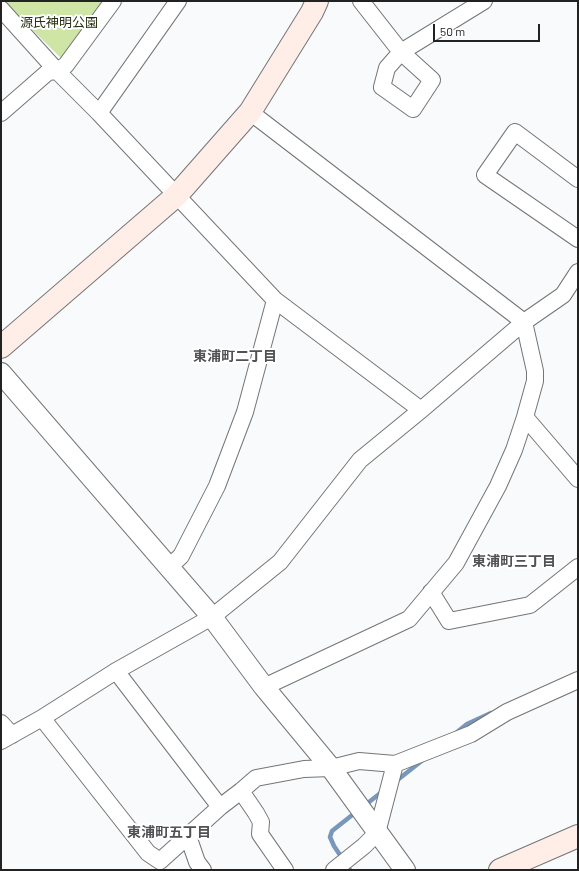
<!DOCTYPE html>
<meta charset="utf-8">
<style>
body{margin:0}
#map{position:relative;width:579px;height:871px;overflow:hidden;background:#f9fafc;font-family:Barlow,sans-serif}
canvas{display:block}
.frame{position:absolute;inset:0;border:2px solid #222223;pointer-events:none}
.scale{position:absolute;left:433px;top:24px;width:107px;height:18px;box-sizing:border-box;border:2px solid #222223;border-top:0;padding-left:5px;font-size:12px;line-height:14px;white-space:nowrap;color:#222223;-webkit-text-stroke:3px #fff;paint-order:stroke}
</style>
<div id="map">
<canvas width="579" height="871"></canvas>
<div class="frame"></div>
<div class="scale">50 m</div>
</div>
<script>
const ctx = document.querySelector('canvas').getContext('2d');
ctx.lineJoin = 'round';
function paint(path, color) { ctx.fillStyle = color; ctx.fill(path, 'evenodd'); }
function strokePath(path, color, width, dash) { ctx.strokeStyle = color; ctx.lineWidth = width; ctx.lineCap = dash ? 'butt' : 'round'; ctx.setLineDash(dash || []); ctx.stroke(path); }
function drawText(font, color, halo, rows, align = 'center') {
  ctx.font = font + ' Barlow,"Noto Sans JP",sans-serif'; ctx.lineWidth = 4; ctx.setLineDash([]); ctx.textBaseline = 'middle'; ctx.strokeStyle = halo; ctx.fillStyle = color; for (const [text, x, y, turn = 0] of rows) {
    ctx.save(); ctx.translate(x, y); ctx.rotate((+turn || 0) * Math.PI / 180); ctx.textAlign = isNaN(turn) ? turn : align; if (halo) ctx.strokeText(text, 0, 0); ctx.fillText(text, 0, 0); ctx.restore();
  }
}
paint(new Path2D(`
 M3,1h99l-41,57z`), '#cee5a6');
strokePath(new Path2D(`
 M456,733l11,-9 24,-11
 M395,782l29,-23
 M364,806l19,-15
 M350,870l-16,-24 -4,-9 2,-6 24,-19`), '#7897bb', 4.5);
const minor = new Path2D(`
 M361,1l40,51 83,-51
 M1,9l56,62 42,42 176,187 146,110
 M401,52l31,28 -19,29 -31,-22 5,-19z
 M250,112l274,210 11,49v10l-10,36 -11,33 -16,36 -42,77 -47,56 -145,68
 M1,113l47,-41 9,-1 9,-6 47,-64
 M99,113l79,-112
 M578,179l-63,-47 -30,43 93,64
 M525,417l53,62
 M169,567l12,-11 36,-70 28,-74 30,-112
 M431,592l18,29 81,-16 48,-38
 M116,671l104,136
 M42,718l106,135 12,8 60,-54 21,-16 15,-13 48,-9 27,-1 28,-7 36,3
 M1,723l11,12
 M1,741l41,-23 74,-47 96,-54 68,-55 80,-102 61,-50 103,-88 39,-27 15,-23
 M241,791l15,22 5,9 -1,12 25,36
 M188,836l9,26 6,8
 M334,870l30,-24 13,-13 18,-69 76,-30 36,-22 71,-32`);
const tertiary = new Path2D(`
 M1,373l211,244 52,70 67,81 74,102`);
const secondary = new Path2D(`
 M1,347l176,-152 73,-83 62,-100 5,-11
 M500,870l78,-34`);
strokePath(minor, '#747576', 18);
strokePath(tertiary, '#747576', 22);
strokePath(secondary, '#747576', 24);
strokePath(minor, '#fff', 16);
strokePath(tertiary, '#fff', 20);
strokePath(secondary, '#ffeee8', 22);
drawText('13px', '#25300e', '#fff', [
 ["源氏神明公園",59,23]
]);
drawText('bold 14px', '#515153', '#fff', [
 ["東浦町二丁目",235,356],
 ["東浦町三丁目",514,561],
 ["東浦町五丁目",169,832]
]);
</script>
